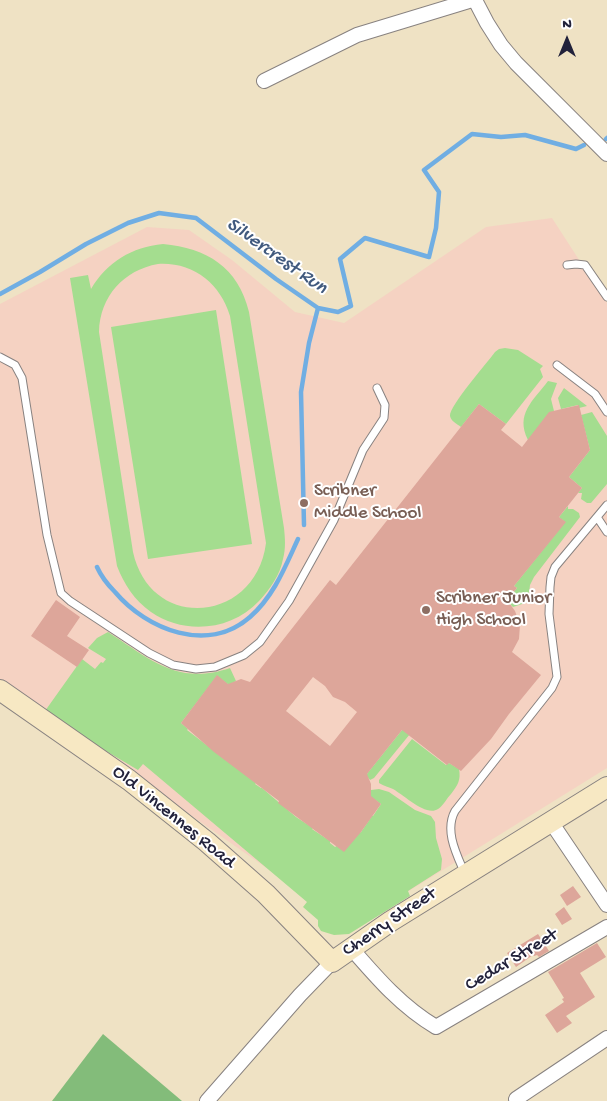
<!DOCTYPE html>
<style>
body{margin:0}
#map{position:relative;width:607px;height:1101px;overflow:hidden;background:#efe2c4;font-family:"Gochi Hand",sans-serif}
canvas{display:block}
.north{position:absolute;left:542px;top:15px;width:50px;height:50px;-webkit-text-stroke:4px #fff;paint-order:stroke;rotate:0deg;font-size:14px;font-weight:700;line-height:20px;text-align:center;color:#22223b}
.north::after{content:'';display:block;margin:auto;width:18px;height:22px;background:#22223b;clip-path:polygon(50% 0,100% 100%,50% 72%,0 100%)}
</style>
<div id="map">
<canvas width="607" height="1101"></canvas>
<div class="north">N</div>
</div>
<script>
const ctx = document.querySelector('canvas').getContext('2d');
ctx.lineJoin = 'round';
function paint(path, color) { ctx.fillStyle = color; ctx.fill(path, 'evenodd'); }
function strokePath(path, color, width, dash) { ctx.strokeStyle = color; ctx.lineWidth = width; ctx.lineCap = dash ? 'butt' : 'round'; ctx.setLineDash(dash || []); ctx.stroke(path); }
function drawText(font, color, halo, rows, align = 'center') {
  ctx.font = font + ' "Gochi Hand",sans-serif'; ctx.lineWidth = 4; ctx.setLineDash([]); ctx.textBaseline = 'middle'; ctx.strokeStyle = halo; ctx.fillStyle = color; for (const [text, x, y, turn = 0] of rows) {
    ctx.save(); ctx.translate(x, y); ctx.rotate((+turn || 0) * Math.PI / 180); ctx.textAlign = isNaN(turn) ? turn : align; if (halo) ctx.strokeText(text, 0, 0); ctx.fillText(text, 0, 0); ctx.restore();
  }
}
paint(new Path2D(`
 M552,218l55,85v465l-256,159 -351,-245v-378l147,-77 42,3 43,30 63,52 49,11 142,-96z`), '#f5d2c2');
paint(new Path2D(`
 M163,244c44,4 75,23 86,68l35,216c1,10 2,20 -1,31 -3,16 -13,30 -24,42 -28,30 -75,34 -108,11 -17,-12 -27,-28 -34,-46l-47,-288 18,-3 3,14c16,-27 41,-42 72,-45zM158,264c35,-2 62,19 72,52l36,227c-10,80 -115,90 -133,9l-34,-220c1,-36 25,-62 59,-68z
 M216,310l36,234 -104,15 -37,-232z
 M505,348l13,2 25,16 -3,3 3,8 -37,47 -27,-20 -18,23c-4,-3 -10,-6 -11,-11 -1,-10 38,-54 45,-64l4,-3z
 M548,381l9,2 -6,16 3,12 -26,29c-13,-26 5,-39 20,-59z
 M564,388l23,18 -8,2 -1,-3 -17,4 -3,-11z
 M592,412l15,24v48l-16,19h-4l-6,-4 1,-6h-4l4,-5 -13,-11 21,-27 -9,-35z
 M568,506v3h5l6,4 1,4 -46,60 -4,8 -2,17 -15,5 -3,-3 -13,9 20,-25 -3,-2 51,-64 -6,-5z
 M108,632c42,27 69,54 122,36l6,13 -7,4 -12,-9 -36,47 7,6 -1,1 69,53 -1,1 6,4h1l34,29 17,11 -1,1 18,12v2l5,4 26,-15 11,-16h1l8,-12 -13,-9 3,-5 8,-1 10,3 26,18 16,6 4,6 1,16 6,21 -1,11 -33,21 2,5 -61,38 -15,1 -13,-4 -3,-5v-6l-15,-13 4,-5 -164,-138 -5,6 -49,-29 -44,-30 37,-52 13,10 6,-7 2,1 3,-4 -18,-11 9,-10z
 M406,725l4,9 -36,44 -4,2 -4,-5z
 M412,739l34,26 3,-2 10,6c2,11 -1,16 -8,25 -4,4 -8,12 -13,15 -12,8 -34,-14 -45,-20 -4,-2 -9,-3 -14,-6v-3z`), '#a4dd8f');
paint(new Path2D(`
 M103,1034l79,67h-130z`), '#83bc7a');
strokePath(new Path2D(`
 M606,139l1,-1
 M0,294l40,-22 46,-28 42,-21 31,-10 37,5 80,61 42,29 20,4 13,-6 -11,-47 25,-21 64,19 7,-29 3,-36 -15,-22 48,-36 29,3 24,-2 51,14 8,-4
 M304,525l-3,-133 8,-49 9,-35
 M97,567c4,9 11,18 18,25 32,38 93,62 135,25 24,-21 35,-50 48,-78`), '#70aee3', 4.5);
paint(new Path2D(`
 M479,404l27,20 -5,6 21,17 27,-35 30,-7 11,45 -21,27 13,11 -23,29 7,5 -52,64 3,2 -10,12 8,11 5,14 -1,14 -7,13 29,23 -32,39 -18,25 -30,32 -12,-8 -2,2 -45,-35 -35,44 4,10v12l10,8 -20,28 -17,20 -66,-49 1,-2 -65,-49 -33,-29 36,-48 11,9 13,-5 9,3 80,-102 6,5zM313,677l12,9 8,11 12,5 12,10 -27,34 -44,-35z
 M56,600l24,17 -13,19 22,14 -12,17 -46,-31z
 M573,886l8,11 -14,9 -7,-11z
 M564,907l8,12 -10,6 -7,-11z
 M538,934l11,17 -10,6 -2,-2 -3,1 -1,-1 -17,12 -9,-14z
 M597,943l9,14 -26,16 15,24 -29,19 6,7 -15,10 -12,-18 19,-13 -2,-3 2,-1 -16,-26z`), '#dda69a');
const lane = new Path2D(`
 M567,265l9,-1 9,1 22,32
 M0,357l15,8 7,13 25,157 14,58 9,8 79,52 24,12 23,4 19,-2 29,-12 16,-13 29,-41 45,-81 29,-70 21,-32 1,-13 -8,-17
 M557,365l38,29 12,18
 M597,517l10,15
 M465,874c-8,-19 -21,-43 -10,-63l97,-123 5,-11 -8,-63 1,-27 1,-10 4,-10 52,-62`);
const street = new Path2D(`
 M475,0l12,23 14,22 15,18 91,91
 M264,81l93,-46 115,-35
 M551,822l56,83
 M351,948c26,30 51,59 85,79l171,-100
 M516,1099l91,-61
 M207,1101l93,-106 32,-33`);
const secondary = new Path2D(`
 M0,690l129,90 78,62 59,52 66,68 59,-41 216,-134`);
strokePath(lane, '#888280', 9);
strokePath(street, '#888280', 16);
strokePath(secondary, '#888280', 22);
strokePath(lane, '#fff', 7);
strokePath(street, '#fff', 14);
strokePath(secondary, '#f7e8c3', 20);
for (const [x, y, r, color] of [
 [304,503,5,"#8d6e63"],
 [426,610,5,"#8d6e63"]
]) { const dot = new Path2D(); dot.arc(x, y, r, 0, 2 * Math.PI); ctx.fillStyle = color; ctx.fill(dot); strokePath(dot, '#fff', 2); }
drawText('19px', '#785e54', '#fff', [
 ["Scribner",314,492],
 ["Middle School",314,514],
 ["Scribner Junior",436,599],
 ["High School",436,621]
], 'left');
drawText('19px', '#22223b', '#fff', [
 ["Old Vincennes Road",173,818,39],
 ["Cherry Street",390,923,-34],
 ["Cedar Street",512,961,-31]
]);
drawText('italic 20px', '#415a7e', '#fff', [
 ["Silvercrest Run",276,257,35]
]);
</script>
